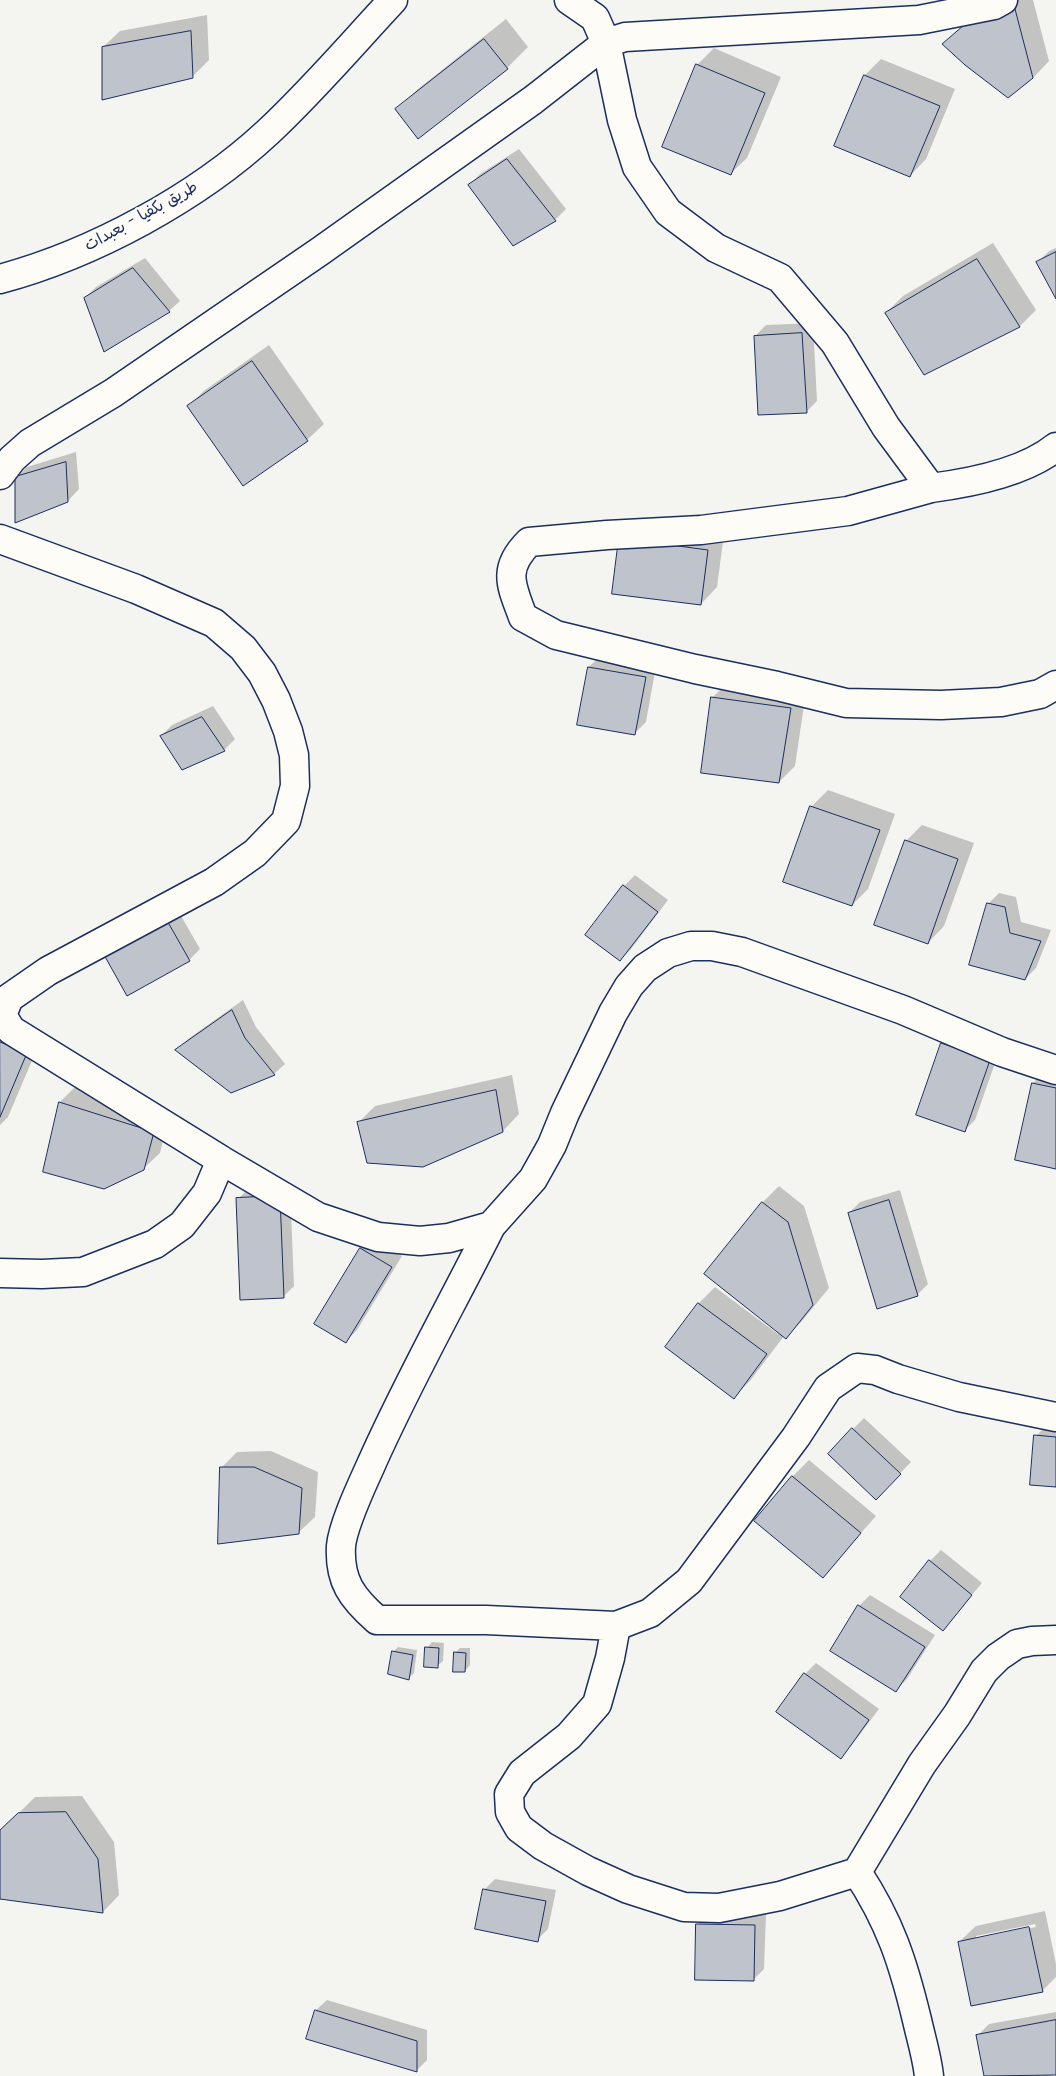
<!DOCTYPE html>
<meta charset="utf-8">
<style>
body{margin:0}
canvas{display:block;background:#f4f4f1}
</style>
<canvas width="1056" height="2076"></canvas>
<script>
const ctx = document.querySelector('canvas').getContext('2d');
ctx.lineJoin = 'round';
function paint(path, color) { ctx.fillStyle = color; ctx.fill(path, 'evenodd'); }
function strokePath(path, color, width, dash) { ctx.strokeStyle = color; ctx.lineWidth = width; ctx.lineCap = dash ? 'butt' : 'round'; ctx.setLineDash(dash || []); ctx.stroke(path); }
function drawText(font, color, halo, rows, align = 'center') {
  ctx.font = font + ' Mali,"Playpen Sans Arabic",sans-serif'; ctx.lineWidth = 4.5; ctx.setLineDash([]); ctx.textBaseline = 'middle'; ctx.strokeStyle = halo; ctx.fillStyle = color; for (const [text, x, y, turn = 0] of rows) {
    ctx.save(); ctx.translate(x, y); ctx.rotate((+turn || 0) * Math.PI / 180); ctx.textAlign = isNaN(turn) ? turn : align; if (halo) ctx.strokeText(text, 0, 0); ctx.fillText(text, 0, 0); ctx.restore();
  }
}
paint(new Path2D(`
 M992,0h41l16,61 -16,17 -89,-34z
 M207,15l2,45 -17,17 -89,-30 17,-16z
 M506,19l22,28 -21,21 -110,41 21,-20z
 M714,48l67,29 -34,81 -17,16 -67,-28 34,-81z
 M881,59l74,30 -29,70 -16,17 -74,-30 29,-71z
 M519,149l47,60 -11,11 -86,-35 11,-11z
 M993,243l43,67 -16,16 -95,48 -39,-61 17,-17z
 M1056,248v48l-18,-34 11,-11z
 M145,258l35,43 -11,10 -84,-13 11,-11z
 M813,323l4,78 -11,11 -51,-76 11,-11z
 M269,345l55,79 -17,16 -119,-34 17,-16z
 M76,452l3,37 -11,12 -52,-23 11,-11z
 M637,523l87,11 -7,53 -16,17z
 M600,656l56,10 -10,56 -11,11 -46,-66z
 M729,681l77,11 -11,74 -16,16 -77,-11 11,-74z
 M213,706l22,33 -11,11 -63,-14 11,-11z
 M828,790l67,24 -27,75 -16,16 -67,-24 27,-75z
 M922,825l52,18 -30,83 -16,17 -22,-102z
 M635,875l33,25 -37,49 -11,11 4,-74z
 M999,893l17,4 5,25 30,8 -15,38 -11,11 -37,-75z
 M176,907l24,42 -11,11 -74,-18z
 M243,1000l13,27 29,37 -11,10 -97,-24 11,-11z
 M0,1020l42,17 -34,80 -8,8z
 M954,1033l46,16 -25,71 -11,11 -21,-87z
 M1044,1072l12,3v93l-40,-9 17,-76z
 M512,1075l7,39 -16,17 -144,-9 16,-16z
 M76,1086l93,29 -9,38 -17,16 -83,-67z
 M290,1186l4,100 -11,11 -45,-98 11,-11z
 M779,1186l25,20 25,82 -27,33 -16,16 -2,-1 -34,45 -16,16 -67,-50 32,-44 16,-16 63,47 1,-2 -17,-129z
 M900,1190l28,94 -11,11 -68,-82 11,-11z
 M372,1238l30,18 -45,74 -11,11 15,-92z
 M864,1418l47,44 -35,36 -23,-69z
 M1047,1425h9v60l-20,-49z
 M271,1451l47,21 -3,45 -17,16 -77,-65 16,-16z
 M809,1460l67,56 -53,60 -31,-99z
 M941,1550l41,33 -39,46 -13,-68z
 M870,1595l65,40 -28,44 -11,11 -37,-84z
 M432,1642l12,1 -1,18 -6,5 -10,-18z
 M398,1647l19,3 -3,23 -5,5 -16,-26z
 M460,1648h10v17l-5,6 -10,-18z
 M816,1663l63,46 -28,37 -11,11 -35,-83z
 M82,1796l32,46 5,53 -16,17 -103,-14v-66l35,-35z
 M495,1879l61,11 -8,39 -11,11 -53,-50z
 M1045,1911l11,53v13l-14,14 -83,-49 17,-16zM1035,1924l1,3 -60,12v-3z
 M709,1913l57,1 -2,55 -11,11 -55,-56z
 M327,2000l100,30v30l-11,11 -100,-61z
 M1056,2012v62l-10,2h-61l-7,-41 11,-11z`), '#0003');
const building = new Path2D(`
 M1015,9l18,69 -25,20 -43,-33 -23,-21 37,-32z
 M191,31l2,47 -91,22v-53z
 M484,39l24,30 -90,70 -23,-30z
 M696,64l69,29 -34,82 -69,-28z
 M864,75l76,31 -30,71 -76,-31z
 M507,159l49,62 -43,25 -45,-61z
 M1056,252v47l-20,-37z
 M977,259l43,68 -96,48 -39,-62z
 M133,268l37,44 -66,40 -20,-54z
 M802,333l5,80 -49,2 -4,-79z
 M252,361l56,80 -65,45 -56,-80z
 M66,462l2,40 -53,21v-46z
 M619,538l89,12 -7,55 -89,-11z
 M588,667l58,10 -11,58 -58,-10z
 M711,697l80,11 -12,75 -78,-10z
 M202,717l23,34 -43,19 -22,-34z
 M810,806l70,24 -28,76 -69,-24z
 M905,840l53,19 -30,85 -54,-19z
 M623,885l35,27 -38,49 -35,-26z
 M987,903l18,4 5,26 31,8 -16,39 -56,-15z
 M165,917l25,44 -63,35 -24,-43z
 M232,1010l13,28 30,37 -44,18 -56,-43z
 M0,1042l27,11 -27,64z
 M941,1043l49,17 -25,72 -49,-17z
 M1032,1083l24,5v81l-41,-9z
 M496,1090l7,42 -80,35 -56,-4 -10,-41z
 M59,1102l95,30 -10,38 -40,19 -61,-17z
 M280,1196l4,102 -44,2 -4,-102z
 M889,1200l29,96 -41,13 -29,-96z
 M762,1202l26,20 25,83 -27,34 -82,-65z
 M360,1248l32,19 -46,76 -32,-19z
 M698,1303l69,51 -33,45 -69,-52z
 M852,1428l49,46 -25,26 -48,-46z
 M1034,1435l22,2v50l-26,-2z
 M220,1467h34l48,21 -3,46 -81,10z
 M792,1476l69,57 -38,45 -69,-57z
 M929,1560l43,35 -29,36 -43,-34z
 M858,1605l67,42 -29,45 -66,-41z
 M425,1647l14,1 -1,20 -14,-1z
 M392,1651l21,4 -4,25 -21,-6z
 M454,1652l12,1 -1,19h-12z
 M804,1673l65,47 -28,39 -65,-47z
 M66,1812l32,47 5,54 -103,-14v-69l18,-17z
 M483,1889l63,12 -8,41 -63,-13z
 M696,1924l59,1 -1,56 -59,-1z
 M1029,1927l14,65 -72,14 -13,-64z
 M315,2010l102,31v31l-111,-33z
 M1056,2020v55l-72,1 -8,-41z`);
paint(building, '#bfc3cc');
strokePath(building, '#1b2f5e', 1);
const street = new Path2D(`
 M569,0l26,18 11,25 16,77 15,47 31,45 48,36 64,30 55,65 51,84 45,61c39,-5 94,-16 125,-41
 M0,475l12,-16 18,-16 83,-50 206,-141 214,-152 73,-57 19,-6 294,-17 75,-15 9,-5
 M931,488l-83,23 -147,19 -94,5 -78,7c-27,27 -18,43 -6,75l33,18 139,34 82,17 69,17 95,2 60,-3 39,-8 16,-9
 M0,539l136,50 78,34 29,25 19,25 14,27 12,31 6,24 1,31 -9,35 -31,32 -41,29 -166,89 -39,27 -7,17 9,15 210,130 97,57 60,20 42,4 29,-3 42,-12 42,-47 19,-34 13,-32 48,-100 16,-27 16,-18 23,-15 23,-7h21l30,6 161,58 99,42 54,18
 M491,1226c-40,80 -85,159 -121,241 -9,20 -27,58 -29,79 -2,35 11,52 36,74h109l130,6 34,-13 39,-32 107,-144 32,-49 29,-20 18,2 23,9 61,18 97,20
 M0,1273l42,1 41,-2 72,-28 27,-19 25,-32 14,-33
 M616,1626l-6,32 -13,46 -28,32 -47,37 -13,21 1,18 9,16 24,18 45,25 40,18 56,18 35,1 61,-12 77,-24 65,-108 35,-49 27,-44 14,-14 19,-13 15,-3 24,-1
 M857,1872c33,50 46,90 60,148 4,18 10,37 12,56`);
const secondary = new Path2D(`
 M0,279c93,-25 197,-81 268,-147 44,-41 84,-88 125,-132`);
strokePath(street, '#1b2f5e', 31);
strokePath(secondary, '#1b2f5e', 31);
strokePath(street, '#fdfcf7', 28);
strokePath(secondary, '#fdfcf7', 28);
drawText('16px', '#1b2f5e', '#fdfcf7', [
 ["طريق بكفيا - بعبدات",141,216,-29]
]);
</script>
